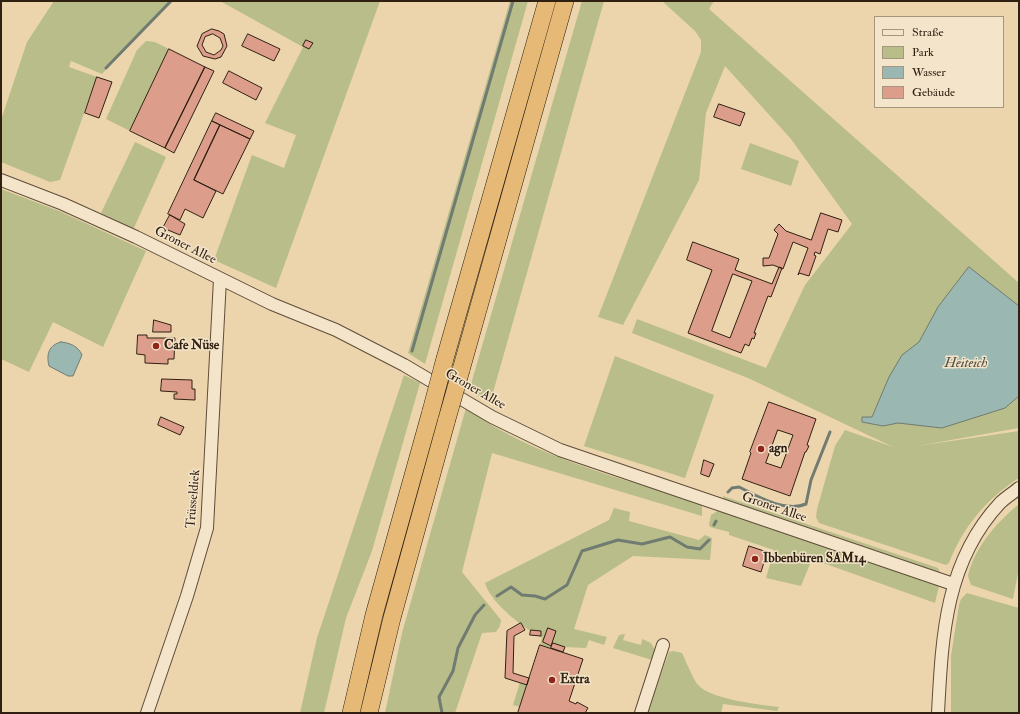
<!DOCTYPE html>
<meta charset="utf-8">
<style>
body{margin:0}
#map{position:relative;width:1020px;height:714px;overflow:hidden;background:#ecd5ad;font-family:"IM FELL Double Pica",serif}
canvas{display:block}
.frame{position:absolute;inset:0;border:2px solid #302012;pointer-events:none}
.legend{position:absolute;left:874px;top:16px;width:130px;height:92px;box-sizing:border-box;background:#f3e4ca;border:1px solid #a59680;margin:0;padding:5px 7px;list-style:none;font-size:12px;color:#302012}
.legend li{display:flex;align-items:center;gap:8px;height:20px}
.legend b{width:20px;border:1px solid #a59680}
</style>
<div id="map">
<canvas width="1020" height="714"></canvas>
<div class="frame"></div>
<ul class="legend">
<li><b style="height:5px;background:#f3e4ca"></b>Straße</li>
<li><b style="height:11px;background:#b8bd89"></b>Park</li>
<li><b style="height:11px;background:#9ab8b1"></b>Wasser</li>
<li><b style="height:11px;background:#dc9e8a"></b>Gebäude</li>
</ul>
</div>
<script>
const ctx = document.querySelector('canvas').getContext('2d');
ctx.lineJoin = 'round';
function paint(path, color) { ctx.fillStyle = color; ctx.fill(path, 'evenodd'); }
function strokePath(path, color, width, dash) { ctx.strokeStyle = color; ctx.lineWidth = width; ctx.lineCap = dash ? 'butt' : 'round'; ctx.setLineDash(dash || []); ctx.stroke(path); }
function drawText(font, color, halo, rows, align = 'center') {
  ctx.font = font + ' "IM FELL Double Pica",serif'; ctx.lineWidth = 3; ctx.setLineDash([]); ctx.textBaseline = 'middle'; ctx.strokeStyle = halo; ctx.fillStyle = color; for (const [text, x, y, turn = 0] of rows) {
    ctx.save(); ctx.translate(x, y); ctx.rotate((+turn || 0) * Math.PI / 180); ctx.textAlign = isNaN(turn) ? turn : align; if (halo) ctx.strokeText(text, 0, 0); ctx.fillText(text, 0, 0); ctx.restore();
  }
}
paint(new Path2D(`
 M54,1h117l-69,73 -31,-13 -2,6 28,10 -37,103 -10,2 -49,-20v-42l26,-78z
 M220,1h160l-104,287 -62,-28 38,-105 32,13 12,-33 -31,-12 38,-76z
 M510,1h18l-103,363 -17,-11z
 M582,1h22l-114,402 -21,-12z
 M662,1h52l-5,8 310,274v145l-102,18 102,-15v47c-32,20 -56,49 -70,85l-3,2 -127,-42 -3,-6 1,-8 18,-63 10,-16 48,17 -145,-69 -116,-45 5,-14 129,49 39,-83 47,-61 -61,-85 -66,-73 -19,47 -7,67 -76,145 -25,-8 103,-265v-12l-6,-9z
 M146,41l9,1 14,7 -39,82 -24,-12 31,-69z
 M135,142l31,15 -33,73 -32,-17z
 M750,143l49,18 -8,25 -50,-17z
 M1,189l58,22 87,40 -43,96 -50,-25 -24,50 -28,-13z
 M615,356l99,39 -29,83 -101,-32z
 M404,375l16,8 -48,168 -26,67 -22,95h-24l17,-75z
 M466,408c68,50 156,70 236,96v12l-210,-63 -30,119 39,48 -1,6 -4,6 -14,1 -27,80h-70l17,-80z
 M723,496l215,72 3,6 -217,-73z
 M1019,504v64l-6,31 -42,-14 -3,-9c6,-28 29,-54 51,-72z
 M614,508l16,4 -1,9 70,19 6,-5 7,3 -2,22 -77,-4 -45,29 -14,44 33,8 -3,8 -15,-5 -3,8 -21,-1 -12,-3 -2,4 -11,-3 2,-7c-18,-10 -51,-34 -57,-55l124,-63z
 M719,510l218,74 2,2 -4,17 -123,-44 -11,27 -35,-8 8,-28 -45,-15v-3l-19,-5 -1,-3 2,-9z
 M967,593l52,15v105h-68v-57l8,-51 2,-6z
 M625,634l-2,6 18,5 1,-6 9,4 5,9 -4,8 -39,-12 6,-13z
 M673,651l9,2c4,8 11,27 17,33 12,13 62,19 80,21l-2,4 -54,-7 -2,9h-74l22,-61z
 M520,682l7,3 -7,22 -7,-2z`), '#b8bd89');
const water = new Path2D(`
 M969,267l50,39v90l-14,12 -63,20 -44,-5 -15,3 -21,-4v-5h10l17,-40 13,-22 17,-13 19,-35z
 M61,342c9,1 17,4 21,13l-9,21h-5l-19,-10c-3,-12 0,-21 12,-24z`);
paint(water, '#9ab8b1');
strokePath(water, '#707b71', 1);
strokePath(new Path2D(`
 M106,68l65,-67
 M412,351l101,-350
 M728,492l4,-4 7,-1c18,9 46,26 67,17l5,-24 19,-48
 M714,525l2,-4
 M497,596l14,-9 11,8 13,1 10,3 22,-14 15,-34 36,-11 24,4 28,-7 17,10 13,2 9,-9
 M442,713l-3,-16 14,-26 5,-23 17,-33 9,-10`), '#707b71', 3);
const building = new Path2D(`
 M212,29l7,2 5,3 3,12 -6,11 -6,2 -12,-3 -6,-10 5,-12zM213,34l7,4 3,8 -2,4 -7,5 -8,-3 -4,-7 3,-8z
 M248,34l32,15 -6,12 -32,-15z
 M306,40l7,3 -4,6 -6,-3z
 M169,49l36,18 -40,81 -35,-17z
 M205,67l9,4 -40,82 -9,-5z
 M229,71l33,17 -6,12 -33,-17z
 M97,77l15,5 -13,36 -14,-5z
 M719,104l26,9 -5,13 -26,-9z
 M216,113l38,18 -4,8 -38,-18z
 M212,121l8,4 -26,55 22,11 -13,27 -18,-9 -5,11 -12,-6z
 M220,125l30,14 -27,55 -29,-14z
 M821,213l21,7 -4,12 -10,-3 -8,25 -5,-2 -1,3 2,1 -7,20 -10,-3 -1,2 10,-27 -15,-6 -10,27 -10,-4 -10,1v-8h6l9,-24 -4,-4 5,-6 7,7 25,9z
 M170,215l15,9 -5,11 -17,-7z
 M693,242l46,17 -4,11 37,14 7,-17 3,1 -11,29 -3,-1 -14,37h2l-2,6 -2,-1 -3,8 -4,-2 -4,9 -53,-20 24,-63 -25,-10zM733,274l19,7 -22,57 -18,-7z
 M154,320l17,5v7h-18z
 M138,335h9v3h28l-1,21h-6v5l-23,-1v-8l-8,-1z
 M162,379l30,1v9h3v11l-21,-1v-5h3v-2l-16,-1z
 M769,402l47,17 -9,26 2,1 -3,6h-1l-15,44 -48,-17 9,-26 -1,-1zM778,430l15,5 -12,33 -15,-5z
 M161,417l23,10 -4,8 -22,-10z
 M704,460l10,4 -5,13 -8,-3z
 M749,546l18,6 -6,20 -18,-6z
 M521,623l4,7 -11,6 -1,37 16,5 -2,7 -22,-7 2,-47z
 M548,628l8,3 -5,15 -8,-4z
 M531,630l10,1v5l-11,-1z
 M553,643l12,4 -2,5 -12,-4z
 M540,645l43,14 -14,42 7,3 1,-2 11,6 -3,5h-67z`);
paint(building, '#dc9e8a');
strokePath(building, '#302012', 1);
const minor = new Path2D(`
 M1,180l62,24 73,33 136,67 64,26 68,35 88,52 68,33 393,134
 M147,713l40,-117 20,-68 13,-249
 M641,713l22,-68
 M938,713c4,-76 7,-151 62,-210 5,-5 13,-10 19,-15`);
const highway = new Path2D(`
 M444,362l103,-361
 M461,370l104,-369
 M351,713l23,-98 57,-204
 M369,713l23,-95 55,-199`);
strokePath(minor, '#5f4d39', 14);
strokePath(highway, '#302012', 18);
strokePath(minor, '#f3e4ca', 12);
strokePath(highway, '#e6ba76', 17);
const highwayBridge = new Path2D(`
 M431,411l13,-49
 M447,419l14,-49`);
strokePath(highwayBridge, '#302012', 18, []);
strokePath(highwayBridge, '#e6ba76', 17);
for (const [x, y, r, color] of [
 [156,346,4,"#8f2418"],
 [761,449,4,"#8f2418"],
 [755,559,4,"#8f2418"],
 [552,680,4,"#8f2418"]
]) { const dot = new Path2D(); dot.arc(x, y, r, 0, 2 * Math.PI); ctx.fillStyle = color; ctx.fill(dot); strokePath(dot, '#f3e4ca', 1.5); }
drawText('13px', '#302012', '#f3e4ca', [
 ["Groner Allee",185,246,27],
 ["Groner Allee",475,390,30],
 ["Trüsseldiek",194,499,-85],
 ["Groner Allee",774,508,19]
]);
drawText('bold 13px', '#302012', '#f3e4ca', [
 ["Cafe Nüse",164,346],
 ["agn",769,449],
 ["Ibbenbüren SAM14",763,559],
 ["Extra",560,680]
], 'left');
drawText('italic 14px', '#504e42', '#f3e4ca', [
 ["Heiteich",966,364]
]);
</script>
